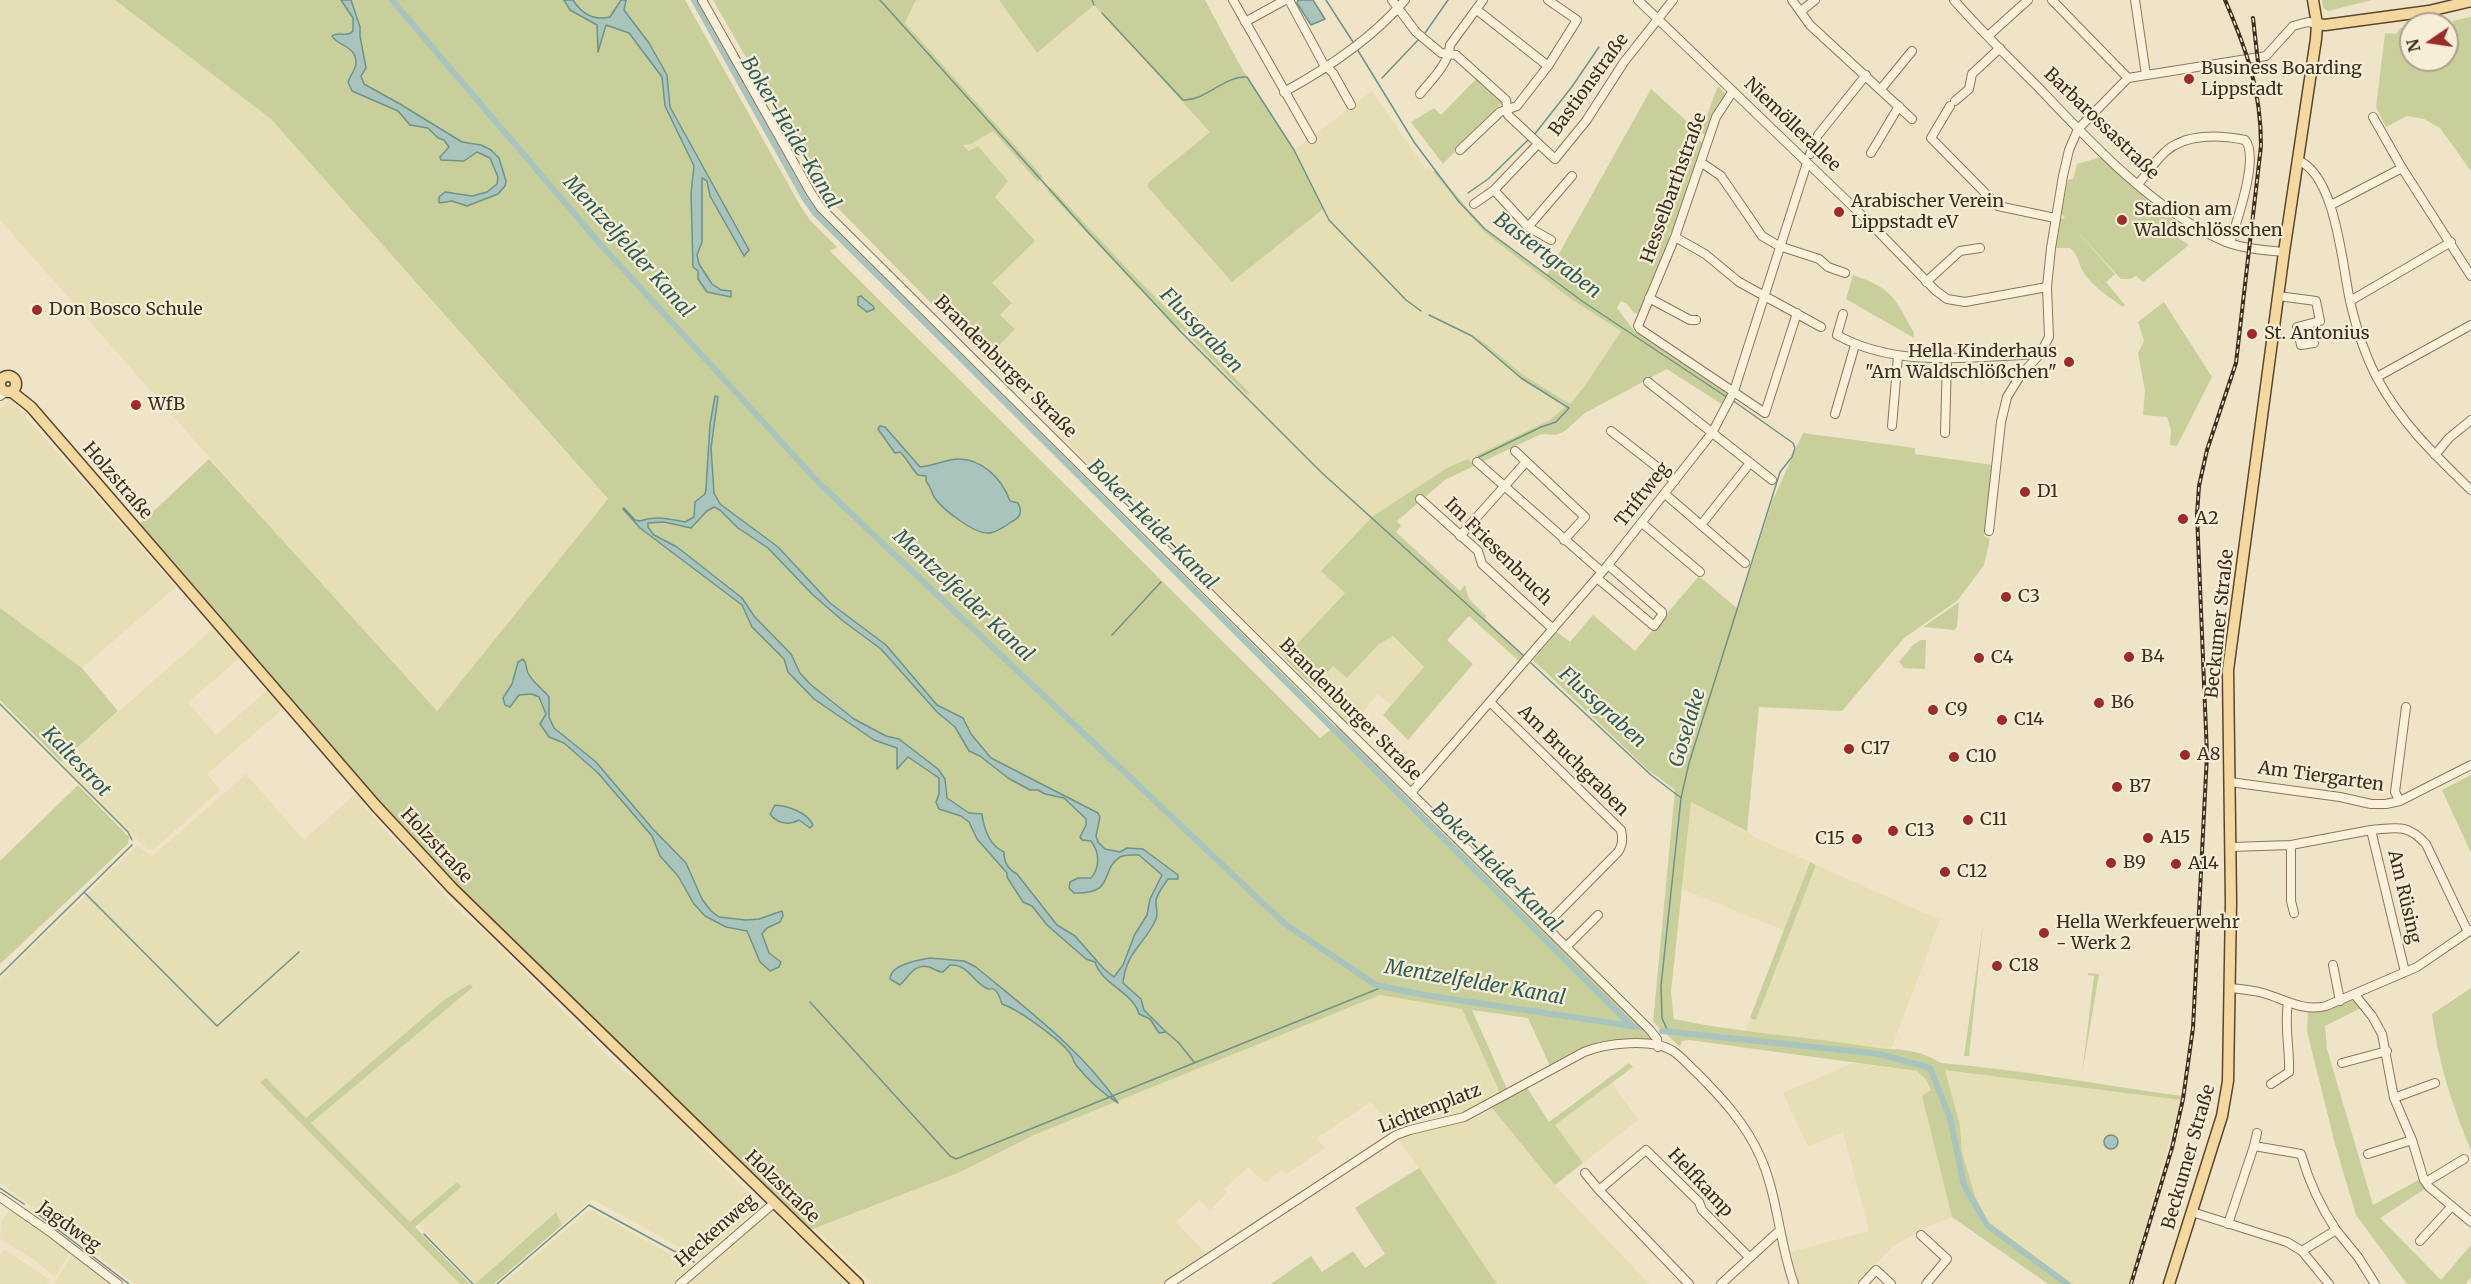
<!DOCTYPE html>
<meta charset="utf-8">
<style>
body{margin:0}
#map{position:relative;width:2471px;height:1284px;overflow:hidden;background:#f0e4c8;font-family:Merriweather,serif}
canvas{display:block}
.north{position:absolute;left:2399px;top:12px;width:60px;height:60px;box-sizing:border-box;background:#f7eed8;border:2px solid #ada18e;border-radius:50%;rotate:257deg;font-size:16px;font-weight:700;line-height:24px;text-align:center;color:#3d2e20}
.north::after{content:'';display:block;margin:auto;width:21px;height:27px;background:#9e2a2b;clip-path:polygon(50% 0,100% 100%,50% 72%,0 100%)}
</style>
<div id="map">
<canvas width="2471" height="1284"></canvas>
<div class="north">N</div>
</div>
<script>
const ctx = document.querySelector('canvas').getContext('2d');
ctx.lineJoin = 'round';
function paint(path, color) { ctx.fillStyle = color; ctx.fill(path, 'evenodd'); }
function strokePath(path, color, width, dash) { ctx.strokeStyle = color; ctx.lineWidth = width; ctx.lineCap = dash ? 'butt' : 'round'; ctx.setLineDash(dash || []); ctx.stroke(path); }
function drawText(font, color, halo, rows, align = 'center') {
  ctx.font = font + ' Merriweather,serif'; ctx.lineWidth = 4.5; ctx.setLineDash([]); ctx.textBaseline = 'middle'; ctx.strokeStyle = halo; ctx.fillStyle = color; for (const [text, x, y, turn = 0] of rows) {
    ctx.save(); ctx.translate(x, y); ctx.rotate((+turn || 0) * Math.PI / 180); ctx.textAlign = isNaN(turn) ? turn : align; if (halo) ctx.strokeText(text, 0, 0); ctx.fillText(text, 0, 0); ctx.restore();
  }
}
paint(new Path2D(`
 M0,0h115l156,119 337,381 -173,213 -435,-493z
 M917,0h82l38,53 57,-48 117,127 -61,49 173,29 -29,-60 78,-59 54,78 3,-2 29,36 26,29 84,65 53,34 -37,56 -14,17 -48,-30 -40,-33 -5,-2 44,39 46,27 -17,15 -74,36 2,3 -6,3 -4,-3 -95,57 -4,6 -24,71 -61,65 -222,-221 2,-3 -78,-75 29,-30 -15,-14 12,-12 -20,-19 3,-88 13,-16 -45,-35 8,-1 22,-13 44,50 -47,-62 -85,-96zM1052,187l71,77 127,128 -70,-64 -2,2 -130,-140z
 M10,399l166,188 -94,81 -82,-60v-199z
 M215,627l26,30 -53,45 28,33 53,-46 16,18 -78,67 13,16 -67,60h-5l-87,-88z
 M1393,636l31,31 -32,38 -14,-11 -28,33 -36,-40 19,-22 14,13 32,-35z
 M246,774l58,66 54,-49 8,18 98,107 14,9 147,148 21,11 38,38 15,21 61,61 -59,55 -109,-60 -30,26 -7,-13 -80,72 -57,-60 43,-37 -4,-4 -47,39 -99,-99 162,-136 -29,13 -138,118 -40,-40 -5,4 199,202h-325l-135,-101v-205l137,-132 16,10z
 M1691,802l56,29 7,6 56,25 -26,68 -102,-41z
 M1816,865l124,55 -48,127 -14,1 -133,-17 5,-13 6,1z
 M1380,995l82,14 38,84 -31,17 -60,14 -17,7 -21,-29 -54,36 8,10 -38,26 -6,-4 -15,13 -18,-16 -24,22 3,4 -17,17 -11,-10 -23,22 31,32 -45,30h-289l-58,-55 143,-56 76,-38z
 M1853,1063l63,8 10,9 5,11 -9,5 30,121 -29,12 -28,16 -40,39h-57l-7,-32 78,-21 -26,-99 -35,15 -25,-54z
 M1945,1069l236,31 -52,184h-56l-84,-60 -14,-28 -13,-44 -2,-27z
 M1612,1083l26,37 -55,43 -29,-38z
 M1492,1108l63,77 94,99h-152l-100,-147 74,-17z
 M11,1208l60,43 -16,26 -22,-18 -33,-20 2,-18z
 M590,1209l103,58 -19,17h-171z
 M771,1210l26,26 3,-2 52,50h-164l21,-23z
 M4,1249l46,31 -3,4h-47v-29z
 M73,1253l41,31h-60z`), '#e6deb5');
paint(new Path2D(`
 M115,0h570l116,207 9,13 27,27 -7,4 490,487 17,-13 82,84 232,227 1,5 -71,9 -31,16 -22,-48 -56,-8 35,79 -7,4 -38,-84 -82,-14 -346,140 -76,38 -150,58 -354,-344 -77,-82 -237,-281 69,-65 228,252 171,-212 -337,-380z
 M713,0h204l-3,4 -9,19 138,154 -5,5 -45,-51 -22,13 -8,1 6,6 9,-5 30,35 -13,16 40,44 -43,42 20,20 -12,12 15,14 -29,30 -160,-163z
 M999,0h206l36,67 53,84 29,58 -91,73 -85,-96 3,-5 60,-49 -116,-127 -57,48z
 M2322,0h50l-44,11 -5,-3z
 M2471,17v154l-31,-43 -16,-9 -17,-3 -21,11 -10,-20 9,-74 11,1 4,-6 11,-1v33h36v-18l10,-3 -5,-18z
 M1476,79l26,24 -59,61 -32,-42 23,-14 7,7z
 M1718,86l8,8 -10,15 -9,26 -7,-2 -2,6 6,5 -29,87 -5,2 -1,4 2,4 -30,72h-7l-7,-9 -6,-3 -4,7 17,23 94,61 -5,13 -56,-36 -82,44 -20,18 -9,4 -15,-1 -59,28 -7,-6 75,-36 17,-15 -46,-27 -49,-42 10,5 40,33 48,30 14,-17 37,-56 -53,-34 -84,-65 -51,-60 2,-2 50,59 62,46 104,-186 49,44z
 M2101,157l56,51 23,16 -6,11 15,10 -46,37 -7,-6 -6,3h-9l-48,-52 42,47 -9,8 19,23 -2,2c-15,-11 -32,-21 -41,-37 -4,-8 -4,-16 -12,-22h-15l5,-29 5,-1 -4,-5 7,-33 5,-1 4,-15z
 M1051,187l72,77 127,129 -3,2 -66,-67 -3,2 -131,-140z
 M1853,275c39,13 42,23 61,58v5l-68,-39z
 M2164,302l48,75 -35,69 -7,-1 1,-15 -4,-13 -24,-2 2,-24 -7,-38 6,-12 -6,-19z
 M1803,433l112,15v6l78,11 -9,71 6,3 -6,26 -27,36 -53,37 -62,73 -83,-4 -12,124 -56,-29 -20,190 3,27c65,14 131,17 197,28 28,4 44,0 70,16 81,7 160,22 241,33l-1,4 -236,-30 15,55 2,27 13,44 14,28 84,60h-25l-96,-67 -30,-121 9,-6 -5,-10 -9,-9 -228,-31 -7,1 -2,6 -27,-25 22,-232 -28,-21 -114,-109 24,-28 13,10 23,-27 42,36 64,-75 39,33 34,-107z
 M1468,459l8,6 -31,15 -48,41 4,5 -5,6 64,59 5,-6 4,14 17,17 -1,3 40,38 -5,5 -51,-46 -22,24 26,24 -65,76 -25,-25 41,-48 -31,-31 -14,8 -32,34 -14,-12 -19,21 -30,-29 61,-65 -24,-22 52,-55 76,-49z
 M1959,602l-2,25 -3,3 -31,-3z
 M0,608l82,60 36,43 -57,51 -61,-62z
 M1921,640h5l-1,29 -21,-1 -5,-6 14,-17z
 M2471,775v78l-29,-63z
 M78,785l51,52 -1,7 -128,120v-103z
 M1810,862l6,3 -60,155 -6,-2z
 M1983,924l-14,132h-5z
 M2088,973l11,1 -17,100 12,-98 -6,-1z
 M470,984l3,3 -162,136 99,99 47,-40 4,5 -46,40 55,57h-10l-200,-202 6,-4 40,40 138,-118z
 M2471,988v162c-19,-44 -33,-89 -39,-136z
 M2352,999l9,9 -36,18 2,23 46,156 47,-26 5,10 -45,29 61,62 30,-35v32l-5,7h-59l-51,-69 -21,-71 -28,-113 1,-20z
 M1629,1063l4,4 -78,58 28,38 -28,22 -63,-77 34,-22 23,36z
 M1419,1168l78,116h-226l40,-28 11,16 31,-21 12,17 20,-14 -30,-46z
 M556,1212l6,13 -68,59h-19z`), '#c9cf9b');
const water = new Path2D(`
 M341,0h10l9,27v9l6,32 -5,8 3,8 36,20 62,38 19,3 10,5 8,8 7,23 -1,5 -7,8 -31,12 -15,-5 -13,2v-6l6,-5 27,4 15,-4 10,-8 1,-7 -8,-19 -13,-6 -13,9 -23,-1 -1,-3 9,-10 -5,-7 -6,-2 -10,-10 -18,-3 -12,-14 -46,-20 -4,-9c2,-6 7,-12 8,-18 1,-19 -19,-18 -24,-28 7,-5 15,2 21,-5v-13z
 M564,0h9c9,14 21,21 37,17l11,-17h5l-2,10 25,33 18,32 3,32 79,143 -5,6 -34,-60 -3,-15 -5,-3v64l-5,13 2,9 13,20 9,6 10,1v6l-24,-5 -9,-13v-8l-5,-4 -2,-74 3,-27 -29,-60 -3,-29 -33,-44 -23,-8 -8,27 -1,-27 -27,-15z
 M1298,0h15l12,19 -14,6 -14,-22z
 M861,296l13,11v2l-7,3 -9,-7v-8z
 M715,396l3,1 -7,51 3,45 6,11 58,43 52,56 56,42 51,60 26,13 8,16 20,24 107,55 2,4 -4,19 2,6 7,7 15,3 7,-4 16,1 35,26v4h-10c-4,6 -10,13 -12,21 -1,6 3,12 0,19 -10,24 -30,32 -33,64l18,16 3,11 22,22 -7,1 -9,-14 -11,-5c-6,-22 -37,-29 -44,-52l-9,-3 -39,-34 -15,-19 -9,-4 -16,-25v-4l-30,-34 -8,-17 -8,-6 -22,-7 -3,-7 3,-8v-16l-31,-21 -11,12v-21l-23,-8 -60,-41 -26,-27 -4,-13 -32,-32 -10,-22 -102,-77 -17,-19 1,-1 11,12 5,1c16,-6 28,-2 45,1l9,-5 1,-15 10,-8 1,-5 4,-65zM714,507l6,3 18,18 30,20 45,47 30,26 38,28 56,63 18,15 14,24 11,5 28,22 22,12h8l7,4 19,4 22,21v6l-6,12 2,3 9,1c9,12 9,26 0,37h-13l-8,4 -1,6 5,5c43,1 25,-23 46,-36 5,-3 13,-2 19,-2l23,20 -12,24 -3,16 -12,19 -12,31 -9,12 -10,-8 -29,-33 -18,-11 -40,-51c-9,-5 -13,-11 -13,-22 -15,-7 -20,-22 -22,-38l-13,-1 -22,-15 -2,-19 -7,-10 -39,-30 -13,-3 -32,-17 -44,-35 -10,-11 -9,-19 -37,-38 -12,-18 -65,-51 -23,-12 -6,-8v-4l16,-1 27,6 16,-17z
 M880,426l5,1 35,40c13,-1 24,-7 37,-8 25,-1 45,20 53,42l8,2c5,9 2,15 -7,19 -5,4 -15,10 -21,11 -15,2 -48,-24 -56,-36 -3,-6 -3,-10 -8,-16v-5l-8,-1c-7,-7 -12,-18 -18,-23l-5,1 -17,-24z
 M523,659c5,5 2,8 5,14 5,10 15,16 21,24v20l5,11 42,34 56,66 34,35 16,36 9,12 8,6 27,3 13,-1 23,-8 1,5 -3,6 -13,6 -5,6 7,19 12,9 -2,5 -9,4 -10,-9 -13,-31 -21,-4 -21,-11 -11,-12 -16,-28 -18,-20 -8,-20 -54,-63 -34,-30 -15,-6 -9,-13 6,-10 -7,-17 -7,-3 -13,1 -9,12 -5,-2 -2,-7 9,-14 6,-22z
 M775,805c13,1 32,7 38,20l-3,3 -11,-8c-10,6 -23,3 -29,-6z
 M930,958l34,3 12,6c50,42 105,82 142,136 -16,-10 -30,-23 -42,-38 -3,-4 -3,-8 -6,-12 -11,-14 -52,-44 -68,-49 -2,-5 -3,-11 -7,-14 -5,-4 -3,1 -9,-2 -14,-7 -18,-24 -36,-23l-7,7c-6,0 -8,-3 -14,-5 -15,-4 -20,10 -29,18l-10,-6c0,-14 27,-19 40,-21z
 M2104 1142a7 7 0 1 1 14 0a7 7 0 1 1-14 0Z`);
paint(water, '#a9c4bc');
strokePath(water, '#6f938a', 1.5);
strokePath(new Path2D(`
 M880,0l206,230 96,103 139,139 203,184
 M1092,0l2,5
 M1326,0l27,42
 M1102,13l81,87c23,1 40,-24 64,-23l47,73 35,70 77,80 15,11
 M1425,33l23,-33
 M1357,49l57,93 45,60 26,27 97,72 146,97
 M1382,78l37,-39
 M1534,135l37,-47 28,-41
 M1468,193l20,-14 40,-39
 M1429,315l43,21 49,42 48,30 -13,14 -15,5 -62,30
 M1112,635l49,-53
 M1531,663l120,112 29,22
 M0,704l128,128 4,8
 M85,893l132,133 82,-74
 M0,975l132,-130
 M810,1002l140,154 6,3 429,-173
 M1166,1032l12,10 16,20
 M1668,1032l-6,-14 -1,-32 20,-188 8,-35 91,-291 12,-15 3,-9 -2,-5 -61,-43
 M0,1188l24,16
 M35,1212l94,72
 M424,1234l49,50
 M497,1284l92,-79 105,57`), '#6f938a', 1.5);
strokePath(new Path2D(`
 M392,0l209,245 219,239 465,440 91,61 48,10 208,31
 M694,0l111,199 10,14 817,813 9,1
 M1662,1031l218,23 50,14 20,50 14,67 23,40 80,59`), '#a9c4bc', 6);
const minor = new Path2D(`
 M702,0l109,193 10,15 829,822 7,9 1,8
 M1233,0l79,139
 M1289,0l34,63 10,10 18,32
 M1392,0l24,32 25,21 15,2 50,45 2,15 47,44 31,-38 38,-59 49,-62
 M1638,0l230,221 67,69 12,9 18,3 82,-15
 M1792,0l18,25 102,94
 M1954,0c27,31 57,60 86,89 50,53 117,125 186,153 19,7 38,8 58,10
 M2052,0l76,78
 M2135,0l11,75
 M1477,10l71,56
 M1801,11l14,-11
 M1245,22l40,-22
 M1988,36l40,-36
 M1881,89l31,-38
 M1733,91l-17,26 -41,120 -37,89 2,3 125,84 32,-100
 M1284,92c44,-24 88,-53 121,-92
 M1420,94c11,-14 29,-30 30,-49l33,-45
 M1955,101l14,-12 3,-15 28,-26
 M1950,106l-19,32 67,68 57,12
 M2373,117l29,51 69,108
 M1460,150l40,-38 17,-6 31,-40 29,-46 -29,-20
 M1871,153l28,-47
 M1810,154l8,-19 48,-60
 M2297,160c39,14 45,105 53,141 6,26 15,54 27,77 24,45 58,77 94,112
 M1702,163l19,13 41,60 17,10 40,13 9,8 17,6
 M2138,184c9,-10 17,-23 27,-32 20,-19 55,-17 80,-12 15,17 -9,83 -15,103
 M1494,190l34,37 23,13
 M1474,204l20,-14 43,-45
 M2331,205l71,-37
 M1528,227l44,-51
 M1675,237l30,17 34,28 82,45
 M1926,282l34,-31 20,-3
 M2278,296l38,5 4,20 -23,6 4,18 13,-2
 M1649,298l41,22h6
 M2350,301l101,-59
 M1843,314l-6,21c61,34 136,22 203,19
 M2377,377l94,-52
 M1648,382l124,98
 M0,387v-1
 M0,396l6,-4
 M1835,414l20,-69
 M1892,426l6,-70
 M1611,431l64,50
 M1945,433l2,-74
 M1515,451l70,66 -21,23
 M2435,455l14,-17 22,-18
 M1477,462l125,110
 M1665,494l80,69
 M1420,499l58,52 4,13 71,65
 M1642,523l58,49
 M1701,525l49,-62
 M1989,531l12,-109 6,-25 13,-21 20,-22 9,-17 -2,-50 4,-39 12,-72 6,-26 9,-21 50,-51 138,-22 27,-30 15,-4 9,2
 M1460,536l66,-74
 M1597,578l57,48 8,-11v-3l-54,-47
 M1490,702l131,128c2,8 2,15 -3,22l-73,74
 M2230,782l110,15 31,7h15l14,-3 71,-36
 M1411,793l197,-228 104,-132 22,-42 73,-228
 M2400,801l-5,-9 11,-85
 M2371,830c26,-2 36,-7 55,14l42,88
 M2291,845v56l3,12
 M2231,847l60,-2 80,-15 34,142
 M1566,947l32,-32
 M2333,965l7,36
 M2230,988c10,1 22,2 33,5 21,6 40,19 63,13l91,-39 54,-37
 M2355,995l17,21 10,18 12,64 18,42 12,40 5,7 42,35
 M2342,1063l45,-12
 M2271,1084l18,-12c1,-25 -5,-44 -1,-70
 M2394,1098l41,-15
 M2254,1146l3,-13
 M2368,1154l44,-14
 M1585,1173l14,17
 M2426,1182l38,-23
 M0,1197l53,37 65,50
 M2192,1212l95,30 15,9 27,33
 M2228,1224l26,-78 47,8c8,28 19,52 35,76l-34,21
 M2336,1230l22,27 17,27
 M1921,1235l26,24 -21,25
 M2420,1241l32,-35
 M680,1284l94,-81
 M1169,1284l227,-149 14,-5 54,-13 120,-65c22,-9 68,-14 89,-1 9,6 16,15 24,22 25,25 48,50 63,83 18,40 19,87 34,128
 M1689,1284l-90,-94 47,-40 53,52 3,8 47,47
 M1721,1284l58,-53
 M1863,1284l13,-14 15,14`);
const major = new Path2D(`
 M2317,24l8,1 104,-14 42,-10
 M0 384a8 8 0 1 1 16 0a8 8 0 1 1-16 0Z
 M12,392l19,15 345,399 76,82 406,396
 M2169,1284l53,-168 6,-35 3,-179 -3,-232 56,-418 32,-213 1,-15 -4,-24`);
strokePath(minor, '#8d765c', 10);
strokePath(major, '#5b4430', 13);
strokePath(minor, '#faf1dc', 8);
strokePath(major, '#f3d9a0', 10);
const rail = new Path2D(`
 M2253,18l6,53
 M2131,1284l41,-136 11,-49 10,-71 14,-273 -10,-241 2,-28 8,-36 29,-87 25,-217c0,-56 -14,-95 -36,-146`);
strokePath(rail, '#3d2e20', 4);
strokePath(rail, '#f7eed8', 1.5, [4.5]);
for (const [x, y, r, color] of [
 [2189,79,6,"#9e2a2b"],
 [1839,212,6,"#9e2a2b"],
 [2122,220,6,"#9e2a2b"],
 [37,310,6,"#9e2a2b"],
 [2252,334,6,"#9e2a2b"],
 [2069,362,6,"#9e2a2b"],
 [136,405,6,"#9e2a2b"],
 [2025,492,6,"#9e2a2b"],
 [2183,519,6,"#9e2a2b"],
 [2006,597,6,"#9e2a2b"],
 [2129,657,6,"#9e2a2b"],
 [1979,658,6,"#9e2a2b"],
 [2099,703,6,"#9e2a2b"],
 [1933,710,6,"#9e2a2b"],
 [2002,720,6,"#9e2a2b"],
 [1849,749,6,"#9e2a2b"],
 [2185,755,6,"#9e2a2b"],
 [1954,757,6,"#9e2a2b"],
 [2117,787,6,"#9e2a2b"],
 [1968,820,6,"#9e2a2b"],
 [1893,831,6,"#9e2a2b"],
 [2148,838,6,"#9e2a2b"],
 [1857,839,6,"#9e2a2b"],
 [2111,863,6,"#9e2a2b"],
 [2176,864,6,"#9e2a2b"],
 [1945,872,6,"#9e2a2b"],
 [2044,933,6,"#9e2a2b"],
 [1997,966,6,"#9e2a2b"]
]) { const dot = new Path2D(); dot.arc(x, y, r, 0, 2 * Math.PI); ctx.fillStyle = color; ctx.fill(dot); strokePath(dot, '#f7eed8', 2); }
drawText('18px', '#3d2e20', '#f7eed8', [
 ["Business Boarding",2201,69],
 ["Lippstadt",2201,90],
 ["Arabischer Verein",1851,202],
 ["Lippstadt eV",1851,223],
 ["Stadion am",2134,210],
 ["Waldschlösschen",2134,231],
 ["Don Bosco Schule",49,310],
 ["St. Antonius",2264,334],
 ["Hella Kinderhaus",2057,352,"right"],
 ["\"Am Waldschlößchen\"",2057,373,"right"],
 ["WfB",148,405],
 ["D1",2037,492],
 ["A2",2195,519],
 ["C3",2018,597],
 ["B4",2141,657],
 ["C4",1991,658],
 ["B6",2111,703],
 ["C9",1945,710],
 ["C14",2014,720],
 ["C17",1861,749],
 ["A8",2197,755],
 ["C10",1966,757],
 ["B7",2129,787],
 ["C11",1980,820],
 ["C13",1905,831],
 ["A15",2160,838],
 ["C15",1845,839,"right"],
 ["B9",2123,863],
 ["A14",2188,864],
 ["C12",1957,872],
 ["Hella Werkfeuerwehr",2056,923],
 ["- Werk 2",2056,944],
 ["C18",2009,966]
], 'left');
drawText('18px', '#3d2e20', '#f7eed8', [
 ["Bastionstraße",1589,85,-54],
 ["Barbarossastraße",2101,124,44],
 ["Niemöllerallee",1792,125,44],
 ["Hesselbarthstraße",1674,188,-70],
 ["Brandenburger Straße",1005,367,45],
 ["Holzstraße",117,481,49],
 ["Triftweg",1643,495,-52],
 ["Im Friesenbruch",1498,552,45],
 ["Beckumer Straße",2220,624,-84],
 ["Brandenburger Straße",1350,710,45],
 ["Am Bruchgraben",1573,761,45],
 ["Am Tiergarten",2321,777,8],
 ["Holzstraße",436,846,47],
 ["Am Rüsing",2404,897,77],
 ["Lichtenplatz",1430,1109,-21],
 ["Beckumer Straße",2189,1157,-74],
 ["Helfkamp",1700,1183,47],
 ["Holzstraße",782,1187,44],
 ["Jagdweg",69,1227,36],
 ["Heckenweg",716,1231,-41]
]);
drawText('italic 20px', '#2f5d5a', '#f7eed8', [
 ["Boker-Heide-Kanal",790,133,59],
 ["Mentzelfelder Kanal",628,247,48],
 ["Bastertgraben",1547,256,37],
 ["Flussgraben",1201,331,46],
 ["Boker-Heide-Kanal",1152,525,45],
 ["Mentzelfelder Kanal",963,596,43],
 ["Flussgraben",1602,708,42],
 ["Goselake",1688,728,-73],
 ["Kaltestrot",76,762,46],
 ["Boker-Heide-Kanal",1496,868,45],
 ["Mentzelfelder Kanal",1475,983,10]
]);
</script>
